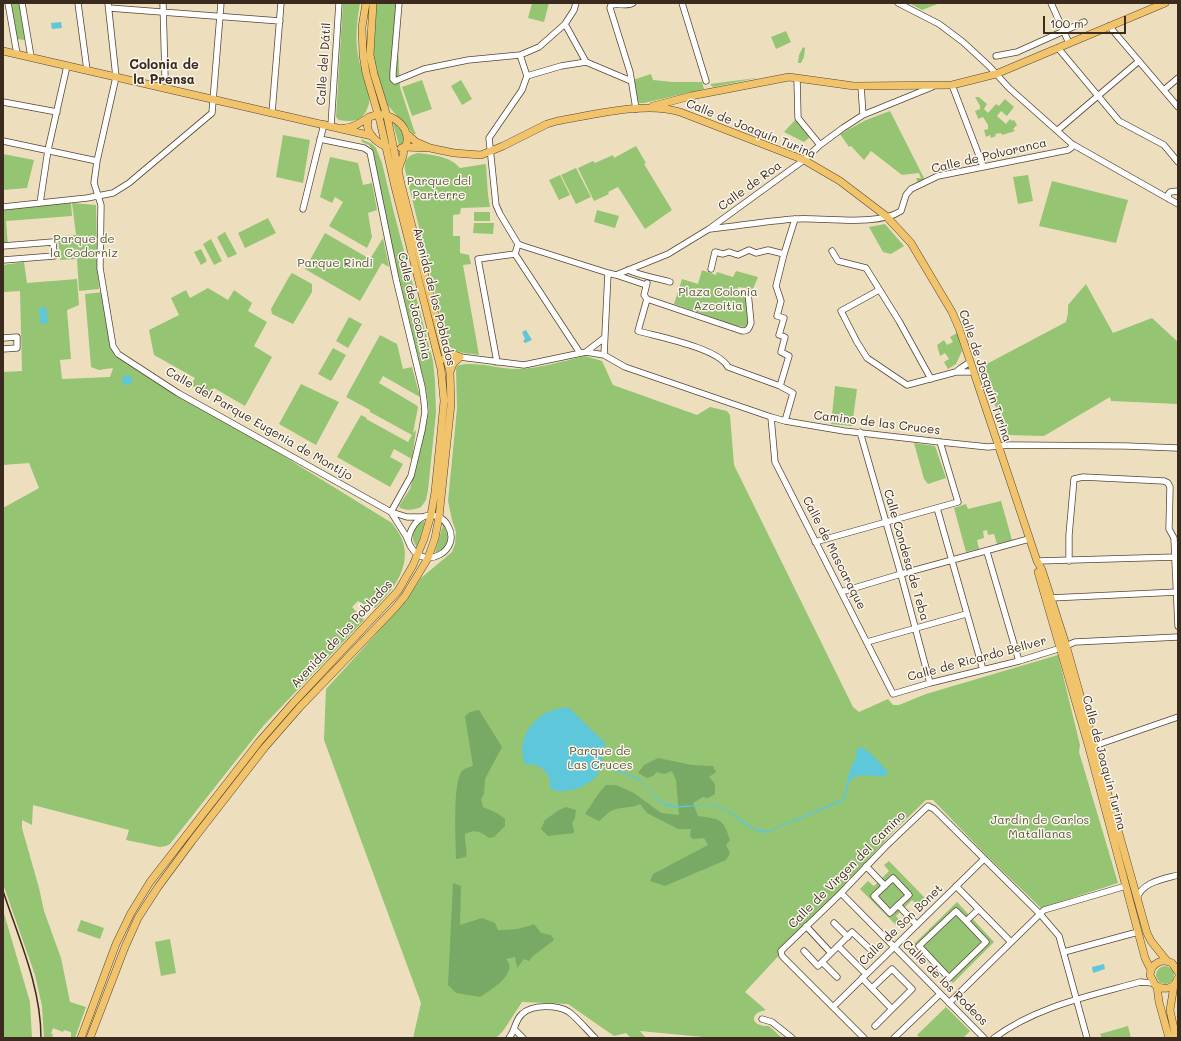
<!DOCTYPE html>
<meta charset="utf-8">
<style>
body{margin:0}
#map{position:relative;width:1181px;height:1041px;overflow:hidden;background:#eddfbe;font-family:Mali,sans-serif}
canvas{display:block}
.frame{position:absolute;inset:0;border:4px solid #3b2a1e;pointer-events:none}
.scale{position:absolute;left:1043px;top:16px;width:83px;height:18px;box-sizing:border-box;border:2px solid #3b2a1e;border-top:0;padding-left:5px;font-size:12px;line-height:14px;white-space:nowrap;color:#3b2a1e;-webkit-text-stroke:3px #fbf7ec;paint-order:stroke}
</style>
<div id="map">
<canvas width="1181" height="1041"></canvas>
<div class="frame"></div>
<div class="scale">100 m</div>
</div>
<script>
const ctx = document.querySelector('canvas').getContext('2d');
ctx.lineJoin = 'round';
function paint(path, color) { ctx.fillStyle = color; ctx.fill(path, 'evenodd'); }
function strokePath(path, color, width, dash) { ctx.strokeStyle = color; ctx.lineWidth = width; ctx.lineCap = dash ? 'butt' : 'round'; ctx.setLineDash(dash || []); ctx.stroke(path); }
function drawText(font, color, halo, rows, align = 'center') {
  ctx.font = font + ' Mali,sans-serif'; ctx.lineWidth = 3; ctx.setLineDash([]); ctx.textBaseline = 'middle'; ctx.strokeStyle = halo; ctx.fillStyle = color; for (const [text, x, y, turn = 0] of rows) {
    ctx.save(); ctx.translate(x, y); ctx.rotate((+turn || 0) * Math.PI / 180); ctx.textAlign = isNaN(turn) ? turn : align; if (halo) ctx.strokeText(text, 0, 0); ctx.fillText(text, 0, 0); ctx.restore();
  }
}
paint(new Path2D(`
 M10,3h9l6,37 -9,-1z
 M343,3h17c-3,17 -5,35 -2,52 2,14 10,28 11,42 1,4 0,8 -2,12 -5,13 -16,13 -28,11l-3,-3z
 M376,3h21l-1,6 4,78 14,43 2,4h-2l-11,-11 -19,-22 -13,-47z
 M532,3h17l-5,19 -16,-4z
 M909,3h31l-18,7z
 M786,31l5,11 -15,7 -5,-12z
 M803,47l2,1 -1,9 -3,6h-3l1,-8z
 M651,74l2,6 20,2h29l2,7 -60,14h-5l-3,-5 -3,-18z
 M756,78h1l-44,9 -3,-3z
 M422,80l10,29 -20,7 -10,-29z
 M461,80l11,19 -10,6 -11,-19z
 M975,97h4l8,7 -3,5 4,4 8,-9 3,2 6,-7 9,8 -7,9 -6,-5 -4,5 9,8 4,-5 2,2 2,-1 3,5 -4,4 2,2 -13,4 -1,-2 -6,1 1,2 -5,2 -1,-3 -4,2 -2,-7 4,-1v-4l-5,-8 -5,2v-1l-3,-7 5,-2v-3z
 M890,111l36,71 -7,3 -3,-7h5l-2,-5 -17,2 -31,-24 -7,9 -13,-14 -2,1 -9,-13 26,-14z
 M796,119l15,17 -7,6 -20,-10z
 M393,123c8,4 13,14 9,22h-3z
 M283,135l27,5 -7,43 -27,-6z
 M361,139l11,5 4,4 6,15 12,50 39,148 2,20 1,32 -8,77 -2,10 -5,7c-7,3 -13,4 -21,1l-1,-2 11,-17 9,-33 10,-45 -3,-22 -33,-137 -20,-101 -4,-6 -7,-3z
 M636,146l10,17 -2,1 28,46 -27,19 -27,-42 -10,5 1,2 -15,7 -16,-33 15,-7 2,2 18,-8 1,3z
 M418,153c14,2 32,3 42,15l25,-4 1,1 2,30 2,12 -29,1 -1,6 -7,1v21h7v17l9,2 2,9 -8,1 16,90c-11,-2 -27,-1 -32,-13l-42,-172c-1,-10 3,-15 13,-17z
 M3,154l31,6 -7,28 -24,2z
 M330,157l28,6 5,22 9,-2 5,27 -9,3 4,24 -5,11 -38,-22 14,-24 -8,-5 -3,6 -12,-6z
 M576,168l15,29 -15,7 -15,-29z
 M560,175l10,20 -11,5 -10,-20z
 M1028,175l5,26 -15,3 -5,-27z
 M1052,181l76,19 -12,43 -77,-17z
 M71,203l1,13 -66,5 2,25h-5v-37z
 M72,203l24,2 1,46 2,38 -20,2 -2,-32 -17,1 -2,-24 18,-1z
 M597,210l22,6 -4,12 -21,-6z
 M474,212h16v9h-16z
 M268,218l8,15 -31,15 -7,-15z
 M474,223h20l-1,11 -20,-1z
 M885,224l19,22 -13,8 -8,-2 -14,-25z
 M225,232l12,22 -9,4 -11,-21z
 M325,233l45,26 13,-21 6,29 -7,-4 -22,38 -55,-32z
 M211,239l11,22 -8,4 -11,-21z
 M201,249l6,12 -6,4 -7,-13z
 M24,262l3,21 50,-4 2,26 -12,5 4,49 -11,1 2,19 48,-2 3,-9 -14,2 -8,-3 -6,-73 19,-2 9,54 5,8 274,169c4,6 9,12 11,19 8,26 -11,49 -28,66l-6,-1 -11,-6 -6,6 12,13 -100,105 -94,119 -4,2 -6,1 -34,-7 3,-10 -96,-25 -1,20 -10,-5v8l17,60 5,23 17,47 9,44 16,5 -11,31h-4v-6l-7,-2 -1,2 -10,-4 -2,6h2l-1,4h-8l-2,-32 -7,-31 -32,-91v-376l36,-20 -10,-25 -26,2v-93l19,-1 -2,-80 -16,1 -1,-27z
 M702,270l14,5 1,-3 16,5 3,-6 22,6 -5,12 -15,-2v7l9,3 1,27 -2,3 -9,-1 -63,-22 8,-25 16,5z
 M292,273l20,11v8l-19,32 -21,-10 -1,-5 18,-32z
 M1086,284l27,49 39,-15 26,24v62l-67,-3 -1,-4 -66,39 -38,-1 -25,-68 85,-45 2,-9v-8z
 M208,288l20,12 6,-10 18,13 -4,8 19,11 -13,24 18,11 -27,49 -31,-18 -4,8 -19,-11 4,-7 -41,-23 -5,-25 30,-15 -8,-17 15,-8 4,8z
 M349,317l13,7 -14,24 -12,-7z
 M957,333l5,18 -6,13 -8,5 -4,-7 5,-3 -4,-6 -5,3 -3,-11 7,-5 3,5 6,-3 -3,-5z
 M380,335l17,9 6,25 9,-2 8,30 -37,-21 -4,7 37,22 2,2 -5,26 3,-3 -4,29 -18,-10 -4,8 13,7 -13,23 -53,-30 24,-42 6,3 -1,1 42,23 4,-7 -42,-23v-2l-24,-13z
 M333,348l13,7 -15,26 -13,-7z
 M585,356l17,5 11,24 84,30 13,-8 17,4 3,4 4,50 119,242 6,5 29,-13 5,6h6l27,-11 132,-39 22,90 -1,7 39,131 -77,25 -54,-52 -54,-56h-7l-30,29 -151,163 21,18c-18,3 -15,17 3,16l13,12h-68l-74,-7 6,7h-15l-5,-5 -12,3 -46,-32 -46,-2 -19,29 -7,7h-83l8,-35 -97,-263 2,-51 81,-89 14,-22 31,-26 3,-8 1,-12 -4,-12 -4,-19 9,-93 -1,-39 1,-3c14,-6 43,3 58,3 23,0 48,-8 70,-13z
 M301,384l38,18 -23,43 -37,-21z
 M835,386l22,3 -5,37 -21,-2z
 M914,443l21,3 11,32 -18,6 -4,-5z
 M1001,501l11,39 -15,4 -3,-10 -6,1 -1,-5 -4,1 1,7 -7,2 2,9 -13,3 -12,-44 12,-4 2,5z
 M425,521l-4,14 -4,12c-7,-8 -4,-15 1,-24z
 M443,525c8,10 6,26 -8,27z
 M889,861l36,37 -7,7 -6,-5 -16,16 5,6 -4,4 -37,-37 8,-8 6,5 15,-15 -5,-6z
 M957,902l37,40 -41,41 -39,-39z
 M3,910l27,92 2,36h-29z
 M81,920l23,8 -4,11 -23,-8z
 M170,939l6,34 -15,3 -6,-34z
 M1156 975a9 9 0 1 1 18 0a9 9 0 1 1-18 0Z
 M946,1007l24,24 -7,7h-43l-3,-3z
 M1128,1026l3,12h-29l-2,-4z`), '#95c473');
paint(new Path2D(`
 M479,710l23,37 -17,32 -1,15 -3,5 2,8 14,6 8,6v7l-11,11 -5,1c-8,-7 -15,-9 -24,-4 -1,8 3,16 1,23l-10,2c0,-18 -4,-75 6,-88 3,-3 8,-4 11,-5l-8,-50 5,-4z
 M658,758l34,7 21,1 3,6 -7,5 6,7v10l-7,4 -5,-1 -10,6 5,13c22,3 25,2 32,24l-4,5 4,8 -4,7 -61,26 -15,-5 3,-7 55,-29 -4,-7 -11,1 -3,-3 1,-7h-13l-31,-16 -7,-9c-9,5 -20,2 -29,7 -4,2 -8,7 -12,10l-14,-7 14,-21 7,-8h10l18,8 27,20 18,2 -3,-35 -4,-9 -8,3 -7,-2 -4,4 -6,2 -9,-5 6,-8z
 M566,807l10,3 -1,8 -3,5 2,7v3l-26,3 -7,-7 4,-9 14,-10z
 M453,883l8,3 -1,39 22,-7 13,5 3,7c13,0 24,-1 36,-6l7,9 10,2 3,5 -21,16 -4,5 -5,-2 -7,9 -2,-11 -9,2c1,2 3,3 3,5 4,13 -20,27 -29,33l-24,-4 -8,-8z`), '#78aa65');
paint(new Path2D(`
 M61,22l1,6 -10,1 -1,-6z
 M46,307l2,16 -8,1 -1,-16z
 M526,330l6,10 -7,3 -2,-2 2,-2 -3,-7z
 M122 380a5 5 0 1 1 10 0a5 5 0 1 1-10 0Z
 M568,707l38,37 -3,3 -1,16 36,15 18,19 8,6 14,3 36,-2 12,5 29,20 13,2 75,-32 7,-29 6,-13 1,-8 4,-2c11,6 19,16 27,25v2c-11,6 -28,-4 -37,6 -5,6 -3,15 -8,21l-77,32c-19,-2 -30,-19 -47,-26 -15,-6 -34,4 -51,-1 -14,-4 -18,-18 -30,-26 -10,-6 -25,-9 -37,-14 -2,4 -3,9 -6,12 -11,10 -30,17 -45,11 2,-15 -10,-27 -24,-24 -14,-26 12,-57 40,-57z
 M1104,964l1,5 -12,4 -1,-6z`), '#5ec7d9');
const minor = new Path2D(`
 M8,3l9,51
 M22,3l9,54
 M78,3l9,67
 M108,3l8,74 -19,84 -3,22 7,22 -1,63 13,78 5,8 60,39 213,119 16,5h15
 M163,3l2,74
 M399,3l-6,70v6l2,2 29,-12 44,-9 52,-5 19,-8 26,-23 9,-14 2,-7
 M633,3c-6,4 -15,0 -22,2l-1,3 20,64 6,37
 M682,3l24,78
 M898,3l41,21 24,18 26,24 20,22 63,56 106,60
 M1051,3l18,40
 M109,8l171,13
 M565,24l21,38
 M1109,26l69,81
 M1058,48l61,73 45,24 14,17
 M520,55l7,21
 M996,56l21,-4 67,-30
 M527,76l-5,14 -33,48 7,67 4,9 18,30 5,2 85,27 8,2 52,-21 41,-25 95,-69 16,-15 23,-17 20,-13 69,-28
 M527,76l34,-10 25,-4 45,19
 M797,78l1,40 22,27
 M952,85l31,81
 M861,86l2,29
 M1164,90l14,-12
 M3,102l54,10
 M272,113l9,-110
 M331,126l8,-123
 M1056,130l3,-1 80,-68
 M320,139l44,9 6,4 26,127 26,108 2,14 1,11 -3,18 -11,46 -20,36
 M3,141l94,20
 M1169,199l-1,-4 2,-3 8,-1
 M40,203l8,-53 19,-84
 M3,207l84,-9 26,-5 16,-10 83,-70 9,-110
 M303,209l21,-85
 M710,229c28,-3 57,-8 85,-10 30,-2 81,8 106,-8l5,-16 5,-6 27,-13 130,-26 3,-2 1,-4
 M3,246l50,-4 1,14 -51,4
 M832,251l6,10 28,7 33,53 32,58
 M515,254l65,99
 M711,269l4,-17 8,2 6,-2 9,3 11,-5 7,3 12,-3 16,4
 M628,270c14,6 28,8 42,12
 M616,275l30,10
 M647,283l-3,12 3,4
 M879,290l-38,21 16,31 10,16 40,27 49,-13h17
 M748,292l3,31c-2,6 -3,8 -9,8l-95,-32 -9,32c21,6 80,17 90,36l52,19
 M3,338l14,-1v11l-14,1
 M586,352l18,-14
 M604,355l4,-82
 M460,357l64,8 62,-13 18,3 21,12 146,50 14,4 59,10 96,11 48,5 22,-2 116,1 52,2
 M497,362l-19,-103 37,-5 3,-10
 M956,372l5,-4 9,-6
 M771,417l4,45 118,232 37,-11 89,-22 42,-13 14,-6 103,-5
 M785,421l8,-28 -13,-7 9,-30 -8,-4 4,-15 -6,-2 5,-17 -7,-2 4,-15 -5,-15 8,-32 11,-35
 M860,432l40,139 30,112
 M937,508l46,162
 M391,512c5,8 10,16 15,24 2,4 3,8 5,11 14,24 51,3 37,-21 -2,-4 -5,-7 -9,-9 -17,-7 -28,8 -31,23
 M815,542l143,-40 -18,-60
 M987,552l32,109
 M1037,561l139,-4
 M1069,561v-26l5,-56 9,-2 81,4 4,2 2,4 -1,42 5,9 4,88
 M841,592l60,-18 128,-35
 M1050,598l128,-6
 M867,642l99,-28
 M1091,747l87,-30
 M866,866l19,20
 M956,886l55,56
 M841,893l143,145
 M1137,899c4,-17 27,-20 41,-24
 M898,905l11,-10 -16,-17 -19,18 16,17 8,-8 19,20
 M966,921l20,21 -37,36 -30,-32 37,-35 10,10 13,-12
 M834,923l14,14
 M806,926l25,27 7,-7 28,28
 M838,946l14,-14 18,17
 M804,951l14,15 13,-13
 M1064,952l74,-20
 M822,962l15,15
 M862,978l30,31 20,-20 -20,-20 -20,19
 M949,1003l95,-93 82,-24
 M833,1007l151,-148
 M762,1019l10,3 20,16
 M875,1026l17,-17
 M514,1029l9,9
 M509,1038c6,-7 6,-18 13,-24 10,-10 36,-9 47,-2 9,7 18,18 26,26
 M864,1038l-82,-82 -1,-5 60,-58 44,-46 43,-41 6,3 106,105 19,22 28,102
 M894,1038l46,-44
 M994,1038c43,-32 96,-42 146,-56l13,1`);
const major = new Path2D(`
 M3,51l369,85
 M653,106l38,-10 98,-19 65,9 98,-1 44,-11 169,-71
 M369,117c-6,14 6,25 18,30
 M344,128c12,0 18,-8 28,-12 15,-6 37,8 35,25 -1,5 0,1 -2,6 -2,2 -1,6 -2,9 -1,4 -3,7 -4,12
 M406,133l10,9 14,6 24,5 27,2 22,-9 44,-22 10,-3c36,-6 89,-20 123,-9l124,48 36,21 46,35 25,27 41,69 7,16 78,233 5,9 24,75 81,288 4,8 16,20
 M401,148l3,-1 24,1
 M444,359c4,-6 9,-5 16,-2l-7,7 -3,8
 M1038,572l51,176 56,210 6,12
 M1178,972l-6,-9c-10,-5 -21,0 -22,12l5,10c9,6 19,4 23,-7
 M1174,985l-4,25 6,28
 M1157,986l2,16 10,36
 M81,1038l35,-94 15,-31 19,-31 109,-140 35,-40 104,-111 15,-26 11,-26 7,-24 4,-23 7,-70 2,-21 -3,-32 -46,-182 -15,-66 -14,-48 -3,-18 -1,-28 4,-24
 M90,1038l35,-91 13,-29 20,-31 34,-46 73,-94 34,-39 96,-100 10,-12 23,-38 7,-20 4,-21 12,-113 -1,-32 -49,-188 -14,-68 -13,-42 -4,-19 3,-52`);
strokePath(minor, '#564536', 7);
strokePath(major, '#564536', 8);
strokePath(minor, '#fff', 5.5);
strokePath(major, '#f1c36a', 7);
strokePath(new Path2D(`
 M3,891c16,48 38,96 38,147`), '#3b2a1e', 1.5);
drawText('12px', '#3b2a1e', '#fbf7ec', [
 ["Calle del Dátil",324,64,-86],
 ["Calle de Joaquín Turina",751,129,22],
 ["Calle de Polvoranca",989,156,-13],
 ["Calle de Roa",750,186,-36],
 ["Avenida de los Poblados",434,297,76],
 ["Calle de Jacobinia",414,306,77],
 ["Calle de Joaquín Turina",985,376,71],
 ["Camino de las Cruces",877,423,7],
 ["Calle del Parque Eugenia de Montijo",259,424,30],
 ["Calle de Mascaraque",834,553,63],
 ["Calle Condesa de Teba",906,555,74],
 ["Avenida de los Poblados",342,634,-47],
 ["Calle de Ricardo Bellver",977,659,-15],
 ["Calle de Joaquín Turina",1104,763,75],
 ["Calle de Virgen del Camino",847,870,-45],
 ["Calle de Son Bonet",901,925,-44],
 ["Calle de los Rodeos",945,983,45]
]);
drawText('12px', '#565838', '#fbf7ec', [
 ["Parque del",439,181],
 ["Parterre",439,195],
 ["Parque de",84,239],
 ["la Codorniz",84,253],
 ["Parque Rindi",335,263],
 ["Plaza Colonia",718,292],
 ["Azcoitia",718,306],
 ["Parque de",600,751],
 ["Las Cruces",600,765],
 ["Jardín de Carlos",1040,820],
 ["Matallanas",1040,834]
]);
drawText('bold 13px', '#3b2a1e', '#fbf7ec', [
 ["Colonia de",164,65],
 ["la Prensa",164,80]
]);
</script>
